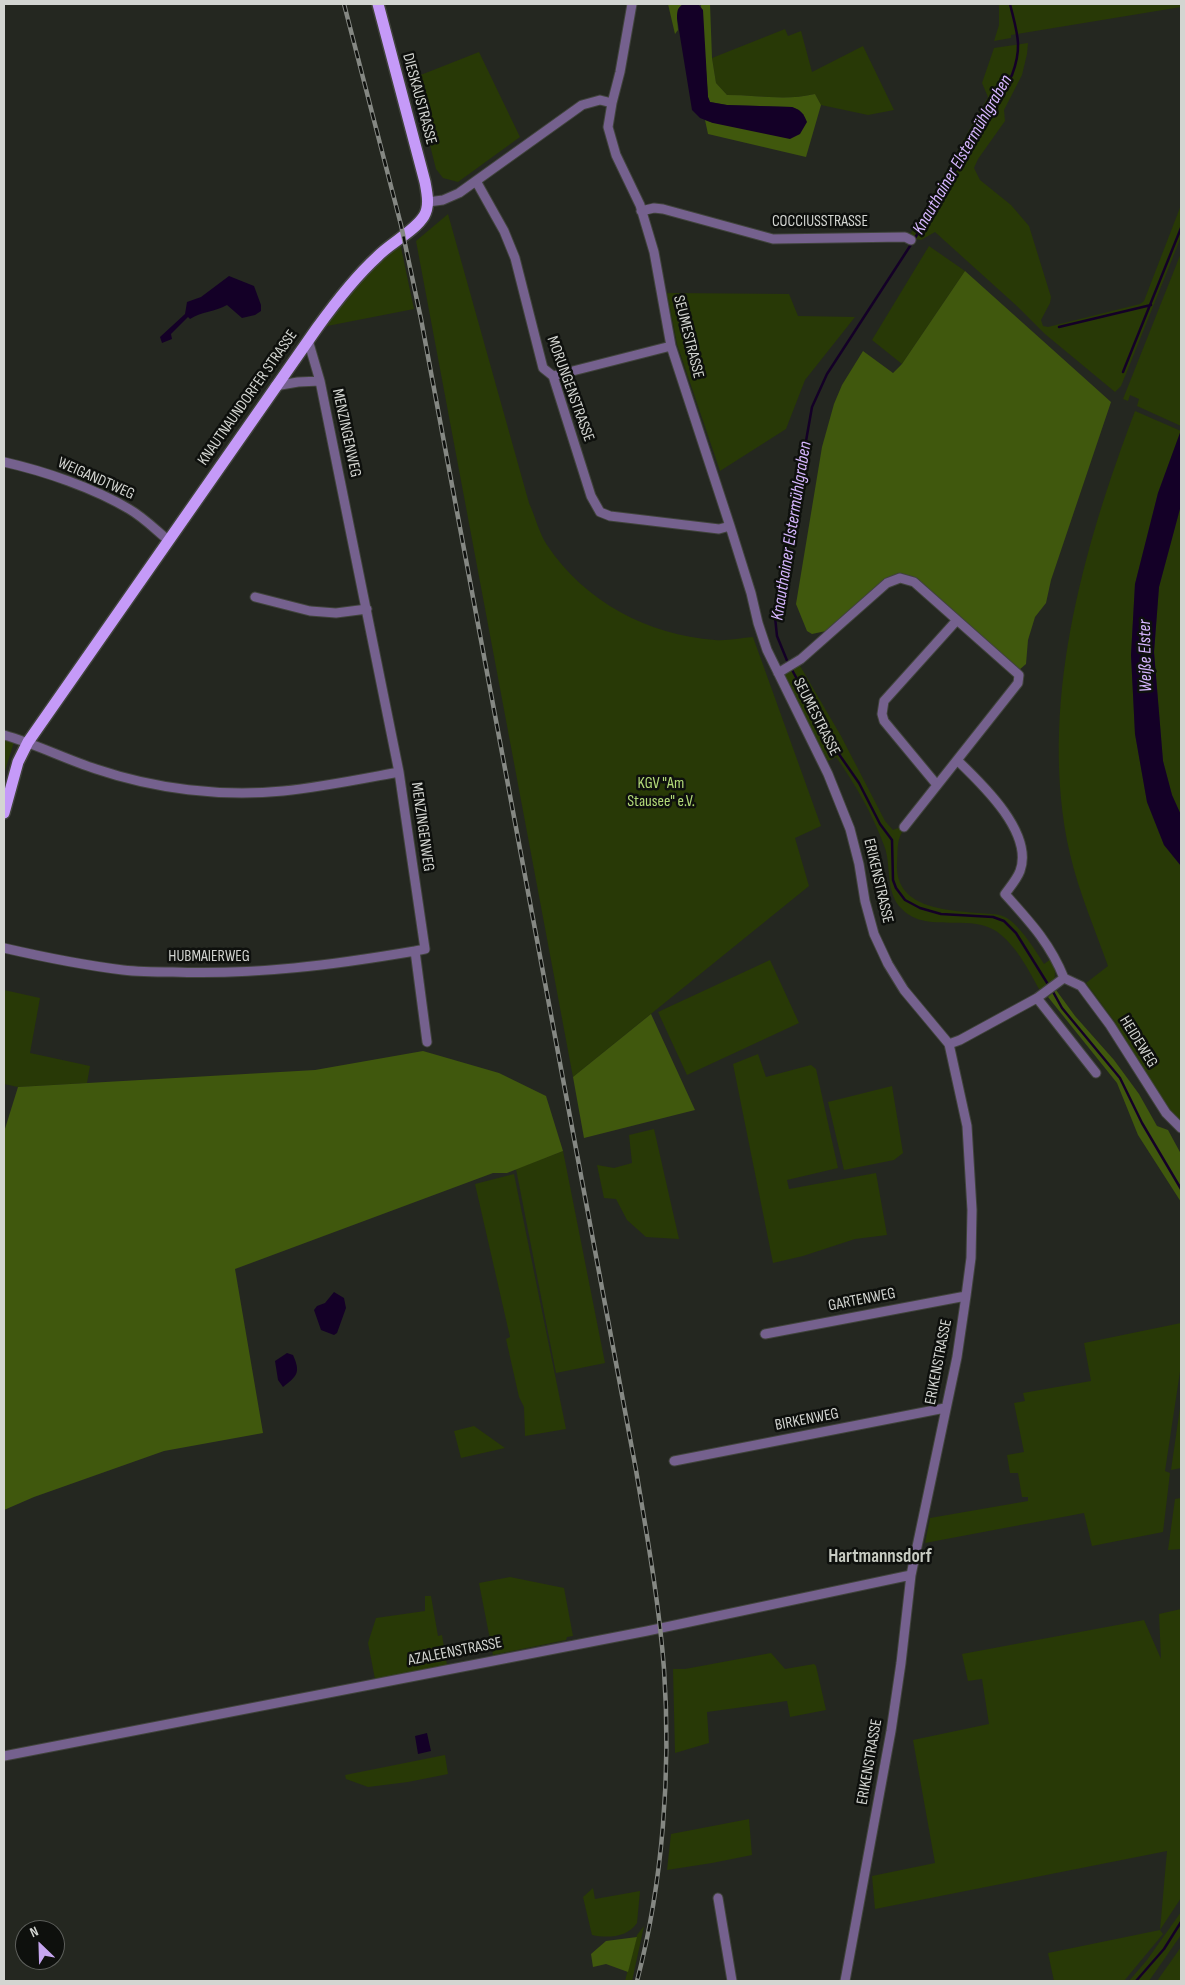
<!DOCTYPE html>
<meta charset="utf-8">
<style>
body{margin:0}
#map{position:relative;width:1185px;height:1985px;overflow:hidden;background:#242720;font-family:"Sofia Sans Condensed",sans-serif}
canvas{display:block}
.frame{position:absolute;inset:0;border:5px solid #d3d5d1;pointer-events:none}
.north{position:absolute;left:15px;top:1920px;width:50px;height:50px;box-sizing:border-box;background:#0e100d;border:1px solid #5d5f5b;border-radius:50%;rotate:336deg;font-size:14px;font-weight:700;line-height:20px;text-align:center;color:#d3d5d1}
.north::after{content:'';display:block;margin:auto;width:18px;height:22px;background:#c6a6f0;clip-path:polygon(50% 0,100% 100%,50% 72%,0 100%)}
</style>
<div id="map">
<canvas width="1185" height="1985"></canvas>
<div class="frame"></div>
<div class="north">N</div>
</div>
<script>
const ctx = document.querySelector('canvas').getContext('2d');
ctx.lineJoin = 'round';
function paint(path, color) { ctx.fillStyle = color; ctx.fill(path, 'evenodd'); }
function strokePath(path, color, width, dash) { ctx.strokeStyle = color; ctx.lineWidth = width; ctx.lineCap = dash ? 'butt' : 'round'; ctx.setLineDash(dash || []); ctx.stroke(path); }
function drawText(font, color, halo, rows, align = 'center') {
  ctx.font = font + ' "Sofia Sans Condensed",sans-serif'; ctx.lineWidth = 5; ctx.setLineDash([]); ctx.textBaseline = 'middle'; ctx.strokeStyle = halo; ctx.fillStyle = color; for (const [text, x, y, turn = 0] of rows) {
    ctx.save(); ctx.translate(x, y); ctx.rotate((+turn || 0) * Math.PI / 180); ctx.textAlign = isNaN(turn) ? turn : align; if (halo) ctx.strokeText(text, 0, 0); ctx.fillText(text, 0, 0); ctx.restore();
  }
}
paint(new Path2D(`
 M999,4h162l2,1 2,-1h16v3l-170,28v3l-17,3 5,-16z
 M785,29l3,7 13,-5 11,41 51,-26 31,64 -26,5 -47,-10 -6,-11c-29,7 -58,1 -88,1l-11,-12 -4,-25z
 M1028,43l-1,11 -5,21 -18,35 1,11 -27,38 -4,9 6,12 31,25 18,21 22,71 -1,6 -9,17 2,6 5,1 92,-23 4,-3 37,-96v32l-55,137 -5,12 -6,6 -70,-58 -27,-27 -83,-75 -14,8 -10,-2 -1,-3 78,-138 -6,-14 12,-35z
 M479,52l41,85 -62,45 -15,-4 -7,-9 -23,-91z
 M448,214l81,289c6,13 10,30 18,42 38,57 101,90 168,95 12,1 26,-2 38,-3l68,189 -26,12 14,48 -236,191 -157,-836z
 M400,243l14,66 -92,18 39,-50z
 M929,246l36,25 -63,93 -30,-24z
 M1181,253v173l-44,-20 2,-7 -9,-4 -2,6 -5,-2z
 M667,293l122,1 9,22 57,1 -50,63 -19,49 -66,42 -43,-127z
 M1135,411l46,20 -23,62 -23,91 -4,71 4,79 12,68 17,43 17,21v256l-18,-21 -49,-80 -28,-38 22,-17c-13,-37 -29,-73 -38,-112 -33,-146 13,-306 65,-443z
 M1181,505v310l-9,-20 -9,-34 -9,-109 5,-65z
 M799,664l42,72 44,85 8,9 5,-2 5,3c-7,9 -5,22 -6,33 -2,44 48,46 81,49 9,1 19,0 27,4 14,7 31,34 39,47l7,-5c7,13 6,29 -12,30 -11,-20 -23,-44 -43,-58 -29,-19 -72,5 -97,-25 -13,-16 -8,-39 -14,-58 -12,-33 -29,-63 -49,-91l-8,4 -44,-82 4,-9z
 M4,739l10,3 -10,32z
 M770,960l29,63 -112,52 -29,-63z
 M4,990l36,8 -10,55 60,13 -3,17 -69,4 -14,-3z
 M758,1054l8,23 45,-12 5,4 22,99 -51,12 2,9 87,-16 11,62 -32,4 -52,17 -30,7 -40,-199z
 M892,1086l11,67 -9,7 -50,10 -16,-68z
 M654,1129l25,110 -33,-2 -19,-17 -11,-21 -12,-1 -7,-33 17,3 18,-5 -3,-28z
 M563,1151l42,212 -49,10 -40,-204z
 M514,1174l52,255 -41,7 -1,-29 -5,-10 -13,-58 4,-2 -35,-153z
 M1181,1323v42l-16,106 5,2 -7,59 -71,14 -8,-33 -159,30 5,-25 98,-17v-4h-6l-4,-24h-8l-3,-18 17,-3 -10,-49 11,-2 -2,-8 68,-12 -7,-38z
 M1181,1401v67l-10,2z
 M474,1426l31,22 -44,10 -7,-27z
 M1181,1498v51l-13,1 7,-51z
 M510,1577l54,11 9,48 -6,1 -1,3 -73,15 -14,-72z
 M425,1596h6l7,40 4,-1 5,30 -72,14 -7,-36 8,-25 49,-7z
 M1181,1609v289l-21,32 3,4 -39,47h-70l-6,-28 112,-23 7,-79 -292,58 -3,-33 63,-13 -22,-123 76,-16 -7,-45 -14,2 -6,-27 182,-34 17,39 -2,-45z
 M771,1653l14,16 29,-5 2,2 10,44 -36,7 -3,-16 -80,11 2,31 -34,10 -2,-84h12z
 M445,1755l3,19 -40,8 -40,5 -22,-8 -1,-4z
 M749,1819l3,36 -40,8 -45,7 4,-36z
 M593,1888l2,11 45,-8 -3,32c-10,15 -30,15 -45,12l-9,-38z
 M1181,1912v23l-32,46h-20l18,-21z
 M644,1926l-12,55h-7l12,-46z
 M1181,1947v34h-24z`), '#283906');
paint(new Path2D(`
 M668,4h17l-4,1 -4,13 1,12 -3,4z
 M698,4h12l2,54 4,25 11,12c30,0 59,6 88,-1l6,11 -15,52 -98,-23 -3,-14 8,3 91,-8 -5,-5 -7,-3 -65,-2 -17,-3 -2,-5 -7,-92z
 M965,271l146,131 -60,178 -5,23 -11,14 -7,23 -2,24 -7,6 -119,-95 -74,56 -14,3 -5,-3 -11,-27 26,-157 12,-43 8,-19 21,-34 30,22 9,-9z
 M1056,990l19,26 39,44 25,34 18,32 11,4 13,24v48l-43,-67 -21,-52 -69,-86z
 M651,1014l44,96 -111,28 -11,-61z
 M423,1051l76,22 47,23 17,55 -56,22h-14l-258,96 28,164 -99,18 -130,46 -30,13v-378l14,-45 297,-17z
 M637,1937l-9,35 -22,-8 -13,3 -2,-13 15,-13z`), '#40580d');
paint(new Path2D(`
 M685,4h13l5,6 5,87 2,5 17,3 65,2c9,3 12,7 15,15l-7,12 -10,5 -77,-16 -13,-5 -8,-8 -15,-92c0,-8 1,-12 8,-14z
 M229,276l25,10 7,19v6l-6,4 -13,3 -15,-13c-12,7 -25,6 -37,14l-2,-2 -17,17 1,5 -10,4 -2,-6 25,-23 2,-12 14,-5z
 M1181,430v75l-22,82 -5,65 9,109 9,34 9,20v51l-17,-21 -17,-43 -12,-68 -4,-79 4,-71 23,-91z
 M334,1292l10,6 2,10 -9,25 -3,2 -13,-5 -7,-20 3,-4 8,-3z
 M287,1353l6,2c8,18 4,21 -10,32l-5,-7 -3,-19z
 M427,1733l4,18 -13,3 -3,-18z`), '#140027');
strokePath(new Path2D(`
 M1059,327l92,-22
 M1123,372l58,-144
 M788,663l-11,-27 -2,-19 37,-210 15,-33 85,-131 100,-168c11,-29 5,-42 -2,-71
 M791,668l43,79 25,36 21,41 12,16 1,40 3,8 9,12 15,8 21,6 52,3 11,4 12,12 33,53
 M1052,990l10,18 58,70 22,45 39,66
 M1136,1981l28,-32 17,-27`), '#140027', 2.5);
const minor = new Path2D(`
 M632,4l-12,68 -8,31 -4,24 8,28 24,50 14,47 17,94 59,180 21,67 7,30 9,27 61,124 22,55 9,35 6,37 9,33 14,30 16,26 45,54 18,82 5,84 -1,48 -5,38 -9,61 -46,218 -10,88 -10,68 -46,250
 M476,181l28,50 11,27 28,110 10,8 38,120 9,16 10,4 109,13 11,-3
 M428,202l15,-2 16,-7 123,-88 18,-5 12,3
 M641,211l13,-3 9,1 110,30 132,-2 6,3
 M308,340l12,41 79,391 26,177 -10,2 12,91
 M553,376l118,-30
 M275,386l23,-4 22,-1
 M4,462c40,9 90,26 125,47 14,8 27,21 39,31
 M255,597l55,14 26,2 31,-4
 M778,673l23,-14 86,-76 13,-5 14,4 105,93 -1,8 -114,144
 M4,735c32,9 61,24 92,34 59,20 125,28 187,22 39,-4 78,-12 116,-19
 M957,760c25,24 77,73 63,111 -3,8 -10,16 -15,23 25,28 45,49 59,84l17,8 29,39 56,88 15,15
 M937,785l-53,-64 -2,-7 2,-13 73,-81
 M4,948c39,9 79,17 119,22 17,2 34,2 50,2 83,3 160,-7 242,-21
 M1037,998l59,75
 M949,1044l11,-4 77,-42 27,-20
 M765,1334l201,-38
 M674,1461l271,-53
 M4,1756l643,-125 264,-56
 M718,1898l14,83`);
const major = new Path2D(`
 M4,813l14,-51 10,-20 289,-414c18,-25 37,-50 60,-71 13,-14 37,-25 47,-41 6,-10 3,-23 1,-34l-47,-178`);
strokePath(minor, '#40433c', 11);
strokePath(major, '#40433c', 14);
strokePath(minor, '#75618e', 9);
strokePath(major, '#c59af8', 11);
const rail = new Path2D(`
 M344,4l57,221 20,94 215,1151c11,66 23,132 28,199 7,102 -1,213 -27,312`);
strokePath(rail, '#858883', 4.5);
strokePath(rail, '#0e100d', 2.5, [8]);
drawText('16px', '#d3d5d1', '#0e100d', [
 ["DIESKAUSTRASSE",419,99,75],
 ["COCCIUSSTRASSE",820,222],
 ["SEUMESTRASSE",688,337,76],
 ["MORUNGENSTRASSE",570,389,70],
 ["KNAUTNAUNDORFER STRASSE",248,398,-55],
 ["MENZINGENWEG",346,433,78],
 ["WEIGANDTWEG",96,479,24],
 ["SEUMESTRASSE",816,717,63],
 ["MENZINGENWEG",422,827,82],
 ["ERIKENSTRASSE",878,881,77],
 ["HUBMAIERWEG",209,957],
 ["HEIDEWEG",1138,1042,58],
 ["GARTENWEG",862,1300,-11],
 ["ERIKENSTRASSE",939,1362,-79],
 ["BIRKENWEG",807,1420,-11],
 ["AZALEENSTRASSE",455,1652,-11],
 ["ERIKENSTRASSE",870,1762,-80]
]);
drawText('16px', '#b2d978', '#0e100d', [
 ["KGV \"Am",661,784],
 ["Stausee\" e.V.",661,802]
]);
drawText('italic 18px', '#d6b6ff', '#0e100d', [
 ["Knauthainer Elstermühlgraben",963,155,-60],
 ["Knauthainer Elstermühlgraben",792,531,-81],
 ["Weiße Elster",1146,656,-91]
]);
drawText('bold 19px', '#c7cbc2', '#0e100d', [
 ["Hartmannsdorf",880,1557]
]);
</script>
